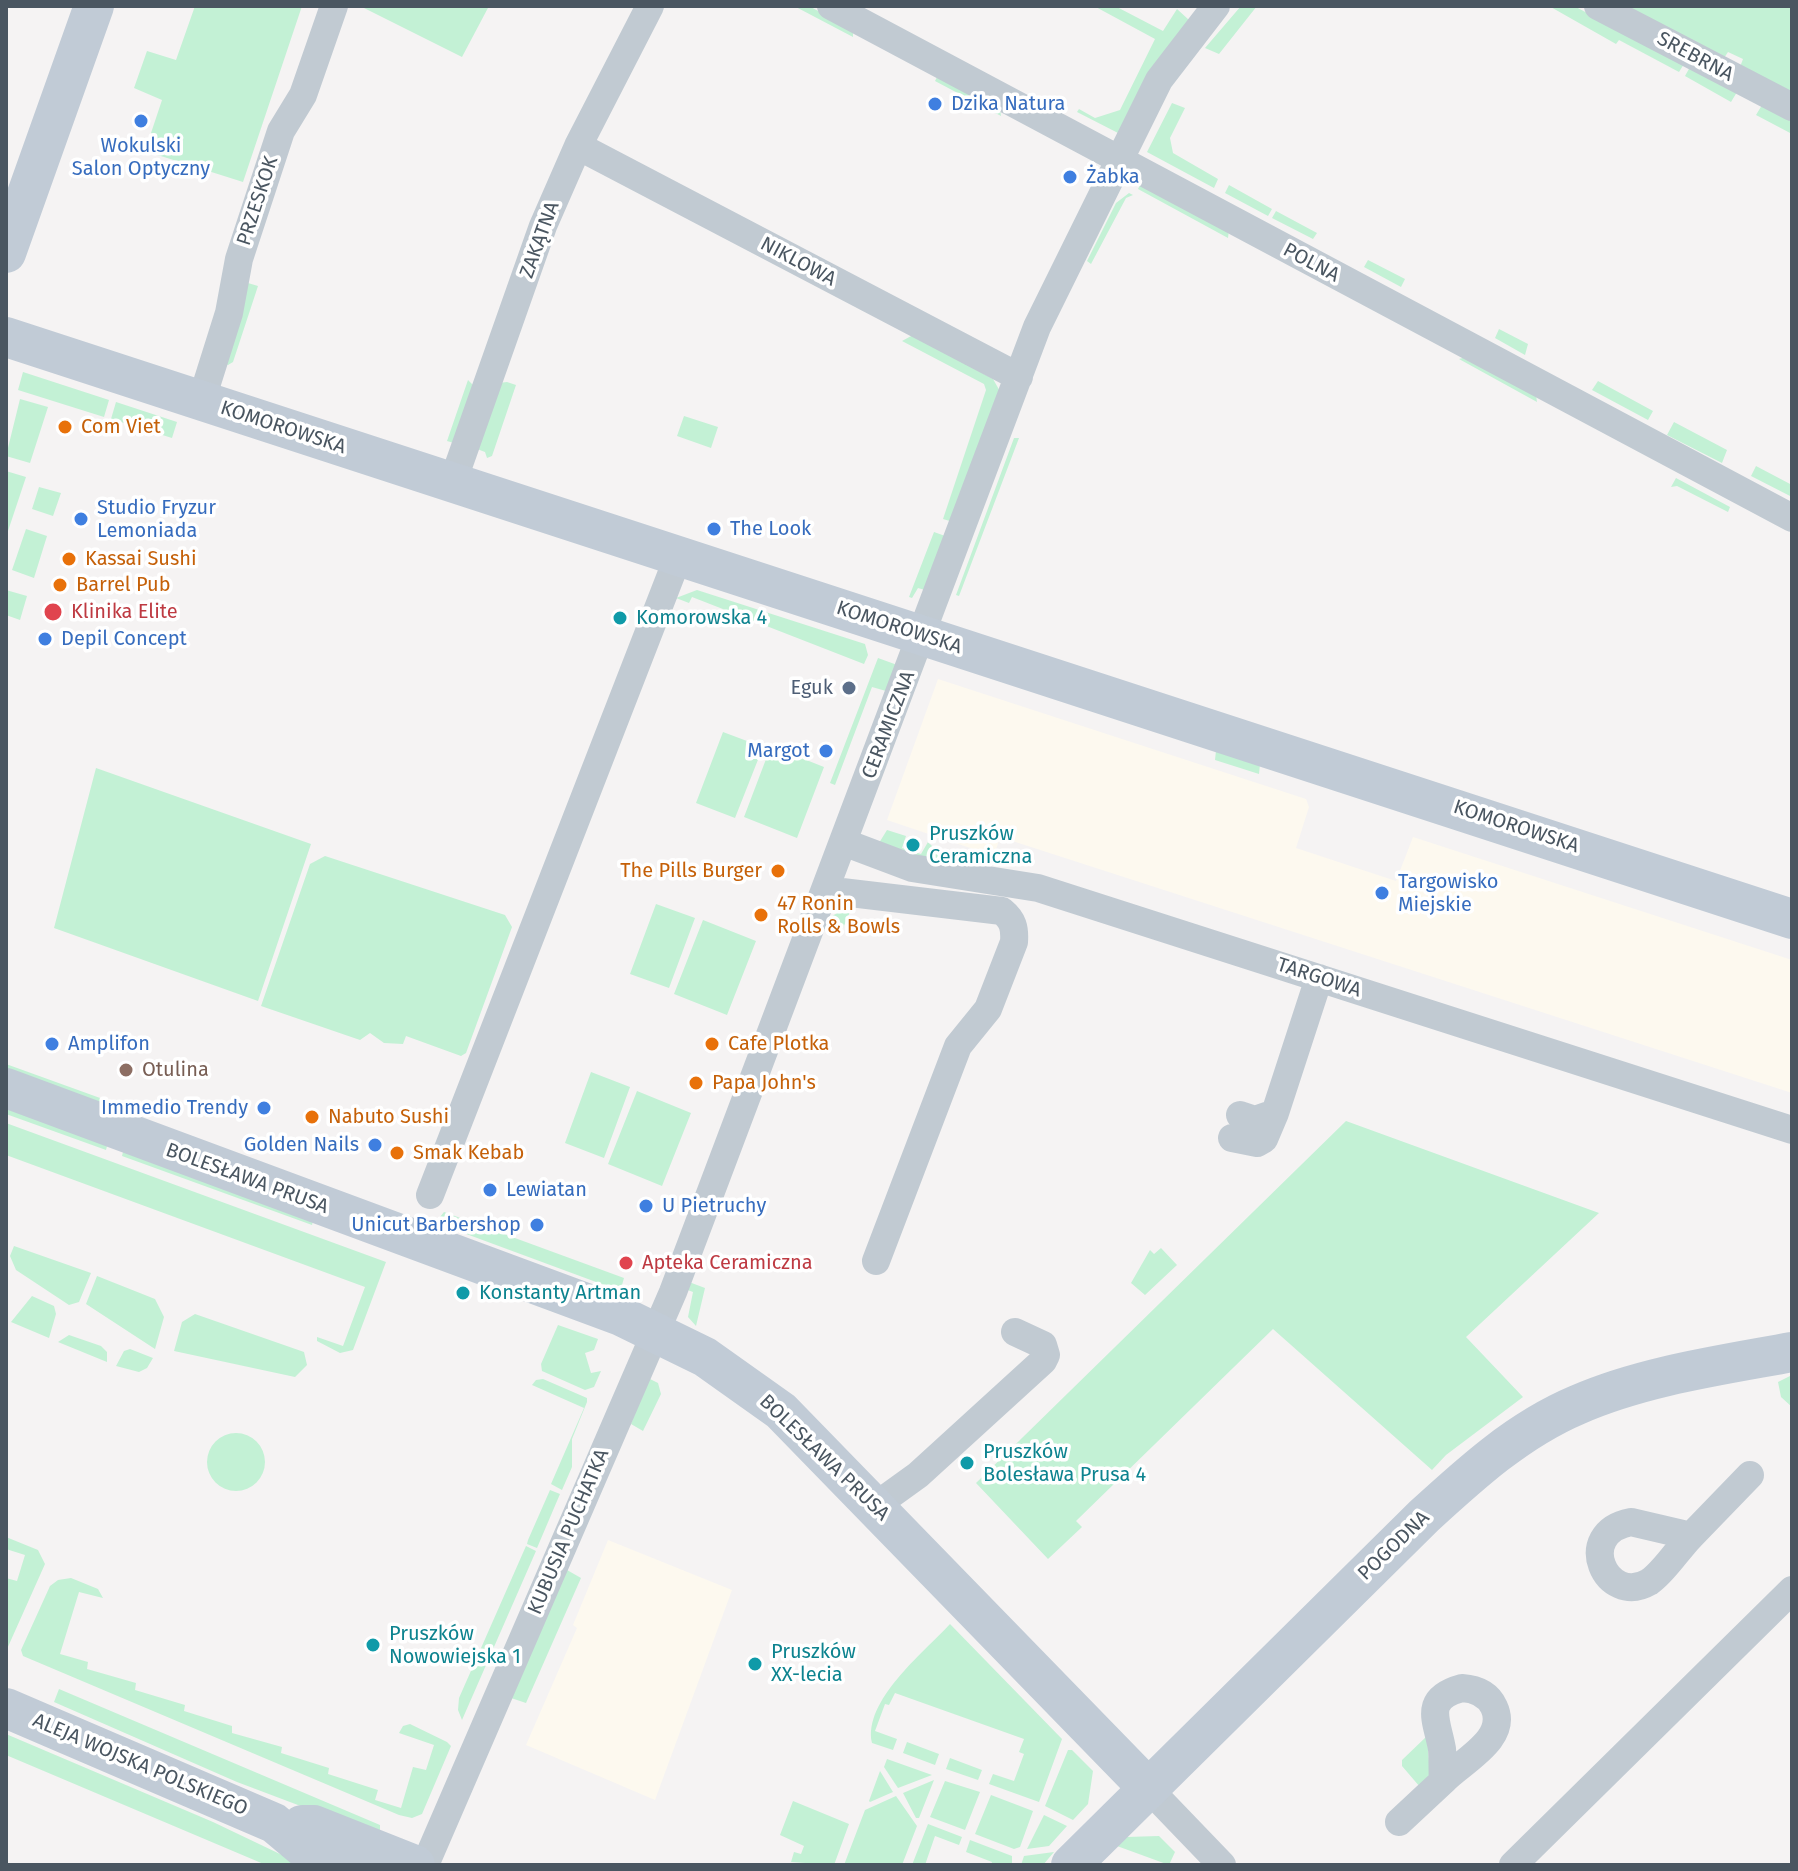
<!DOCTYPE html>
<meta charset="utf-8">
<style>
body{margin:0}
#map{position:relative;width:1798px;height:1871px;overflow:hidden;background:#f5f3f3;font-family:"Fira Sans",sans-serif}
canvas{display:block}
.frame{position:absolute;inset:0;border:8px solid #4a5661;pointer-events:none}
</style>
<div id="map">
<canvas width="1798" height="1871"></canvas>
<div class="frame"></div>
</div>
<script>
const ctx = document.querySelector('canvas').getContext('2d');
ctx.lineJoin = 'round';
function paint(path, color) { ctx.fillStyle = color; ctx.fill(path, 'evenodd'); }
function strokePath(path, color, width, dash) { ctx.strokeStyle = color; ctx.lineWidth = width; ctx.lineCap = dash ? 'butt' : 'round'; ctx.setLineDash(dash || []); ctx.stroke(path); }
function drawText(font, color, halo, rows, align = 'center') {
  ctx.font = font + ' "Fira Sans",sans-serif'; ctx.lineWidth = 7; ctx.setLineDash([]); ctx.textBaseline = 'middle'; ctx.strokeStyle = halo; ctx.fillStyle = color; for (const [text, x, y, turn = 0] of rows) {
    ctx.save(); ctx.translate(x, y); ctx.rotate((+turn || 0) * Math.PI / 180); ctx.textAlign = isNaN(turn) ? turn : align; if (halo) ctx.strokeText(text, 0, 0); ctx.fillText(text, 0, 0); ctx.restore();
  }
}
paint(new Path2D(`
 M938,679l368,120 3,8 -13,41 100,33 17,-44 379,123v133l-792,-256 -6,19 -107,-36z
 M608,1540l124,50 -77,210 -129,-55 51,-117 -4,-3z`), '#fdf9ef');
paint(new Path2D(`
 M195,6h107l-59,176 -98,-31 17,-51 -28,-12 13,-37 29,9z
 M360,6h129l-27,51z
 M794,6h15l44,24v7z
 M1094,6h21l48,25 14,-22 12,11 -71,113 -41,-21 2,-3 16,9 25,-8 35,-71z
 M1241,6h16l-38,48 -14,-6z
 M1549,6h25l110,58 -5,8 -60,-32 -3,4z
 M1624,6h168v88l-52,-27 3,-8 -15,-7 -4,6z
 M1690,67l47,25 -6,10 -46,-26z
 M938,75l62,34 1,7 -66,-35z
 M1172,103l13,5 -15,30 3,15 45,26 -4,9 -67,-36z
 M1762,105l30,15v14l-36,-19z
 M1140,185l89,45 -1,8 -90,-49z
 M1229,185l43,24 -4,7 -43,-23z
 M1129,193l4,2 -7,3 -35,66 -4,-3 29,-58z
 M1276,211l41,22 -4,6 -41,-21z
 M1368,260l37,19 -4,8 -37,-20z
 M248,283l10,3 -25,76 -5,3 -7,-3z
 M1499,329l29,15 -3,11 -30,-17z
 M913,335l80,44 8,14 -48,129 -10,-3 43,-129 -2,-6 -82,-43z
 M1466,357l70,38 1,7 -78,-43z
 M23,372l86,28 -5,17 -86,-27z
 M468,380l6,6 -20,57 -7,-2z
 M1598,381l55,30 -5,9 -56,-30z
 M507,382l9,3 -24,71 -5,2 -2,-6 -8,-3 22,-66z
 M20,399l28,8 -18,56 -24,-7z
 M116,402l61,20 -5,16 -61,-19z
 M684,416l34,11 -7,21 -34,-12z
 M1674,422l53,28 -5,13 -55,-28z
 M1014,438h5l-60,158 -3,-1z
 M1756,466l36,19v12l-41,-21z
 M6,471l20,6 -20,60z
 M1676,478l54,29 -2,5 -51,-26 -6,1z
 M39,487l22,6 -8,23 -21,-7z
 M26,529l21,7 -13,42 -22,-8z
 M934,532l14,5 -20,54 -10,-3 -6,10 -3,-1z
 M6,590l21,6 -7,24 -14,-5z
 M697,590l168,54 3,11 -4,9 -172,-67 -3,6 -13,-5z
 M878,658l22,8 -14,25 -14,-4 -37,98 -5,-2z
 M723,732l40,15 -28,71 -39,-15z
 M1217,741l43,23 -1,10 -44,-14z
 M771,746l53,21 -27,71 -53,-21z
 M96,768l215,76 -53,157 -204,-73z
 M887,830l19,6 -4,12 19,6 7,-12 21,21 -26,-3 -44,-17z
 M325,856l180,59 7,12 -46,126 -5,3 -55,-20 -3,8 -19,-1 -14,-10 -10,7 -99,-34 49,-142z
 M656,904l39,14 -26,70 -39,-14z
 M853,905l-13,30 -16,-6 4,-11z
 M703,920l53,21 -29,74 -53,-21z
 M6,1064l119,43 -5,11 -114,-42z
 M591,1072l39,15 -26,71 -39,-15z
 M637,1091l54,22 -29,73 -54,-22z
 M6,1105l102,37 -2,8 -100,-36z
 M1346,1121l253,92 -133,124 57,60 -77,58 -14,15 -159,-141 -197,192 6,6 -34,32 -72,-76z
 M6,1123l380,139 -33,88 -13,3 -23,-12v-4l26,9 22,-59 -359,-132z
 M124,1148l190,69 -2,8 -190,-69z
 M444,1212l180,66 -2,7 -7,4 -173,-64 -2,-8z
 M14,1246l77,27 -12,29 -10,3 -53,-35 -6,-14z
 M1161,1248l16,17 -32,30 -14,-12 19,-33 4,4z
 M97,1276l58,23 9,18 -9,32 -69,-45z
 M689,1282l16,6 -9,38 -8,-9 5,-25 -8,-3z
 M32,1296l22,10 2,8 -7,24 -38,-16z
 M195,1314l109,38 3,13 -12,12 -121,-26 8,-29z
 M558,1325l40,14 -4,11 -9,3 6,20 10,-2 -7,16 -9,3 -43,-19 -1,-7z
 M69,1335l32,11 6,6v10l-49,-20z
 M130,1349l23,9 -6,10 -8,4 -23,-6 8,-15z
 M1792,1375v32l-11,-10 -3,-15z
 M648,1378l10,5 3,11 -18,37 -12,-7z
 M543,1379l44,19v4l-15,37v28l-10,23 -11,-6 33,-76 -52,-23 4,-5z
 M207 1462a29 29 0 1 1 58 0a29 29 0 1 1-58 0Z
 M550,1490l10,4 -23,54 -10,-4 1,-4z
 M6,1537l32,13 7,14 -38,85 -1,-71 11,3 8,-26 -19,-6z
 M526,1546l10,5 -74,169 -4,-10 1,-12z
 M567,1570l14,8 -55,125 -15,-5z
 M71,1578l27,11 5,9 -24,-6 -19,62 28,8 -1,7 49,14 -1,7 50,15 -1,6 48,15v7l50,14 -1,6 48,15 -1,6 50,16 -3,10 26,8 12,-41 13,3 8,-25 -35,-12 4,-7 7,-2 37,18 4,4 -29,68 -10,4 -13,-3 -376,-159 -2,-6 29,-64 8,-6z
 M950,1624l112,115 -23,63 -50,-18 4,-10 21,7 10,-27 -5,-2 5,-13 -129,-46 -6,12 -4,-1 -10,27 22,8 -4,11 -21,-7c-9,-42 51,-90 78,-119z
 M59,1689l321,136v11l-143,-54 -183,-80z
 M6,1734l207,88 90,43h-37l-260,-110z
 M1427,1736l3,38 -10,13 -18,-21v-6z
 M907,1742l32,12 -4,11 -32,-12z
 M1068,1750h4l21,21 -5,33 -15,16 -28,-14z
 M950,1758l32,12 -4,10 -32,-11z
 M887,1759l45,16 -34,13 -14,-21z
 M880,1771l13,21 -23,10 -1,-1z
 M934,1780l-15,38h-3l-13,-25z
 M945,1781l35,11 -15,38 -35,-13z
 M991,1795l42,16 -13,36 -6,2 -39,-15z
 M896,1796l21,30 -15,39h-58l21,-55z
 M793,1801l56,23 -15,41 -43,-3 3,-10 7,2 3,-8 -24,-11z
 M1044,1815l23,11 -18,20 -22,3z
 M928,1824l34,13 -3,8 -24,-9 -10,29h-13z
 M1159,1836l16,16 -6,13 -52,-19 9,-9z
 M970,1840l42,16v9h-21l1,-3 -26,-10z
 M1054,1852l-11,13h-22l3,-9z`), '#c3f1d5');
strokePath(new Path2D(`
 M831,6l961,512
 M1598,6l194,101
 M578,146l441,231
 M201,402l28,-89 10,-54 42,-128 22,-36 31,-89
 M452,484l91,-258 35,-80 72,-140
 M843,842l69,26 126,20 754,242
 M825,890l177,21c11,9 13,17 12,31l-26,67 -30,37 -82,215
 M1240,1115l15,5 20,-7 44,-135
 M1232,1138l25,5 7,-4 11,-26
 M430,1195l248,-638
 M875,1506l43,-31 125,-114 3,-6 -3,-10 -28,-13
 M1631,1522l60,14c-13,13 -27,36 -42,46 -43,25 -76,-49 -18,-60z
 M1691,1536l59,-61
 M1462,1688c14,1 26,6 32,19 15,32 -32,54 -51,74 -1,-10 0,-22 -1,-32 -5,-29 -20,-50 20,-61z
 M1147,1787l75,78
 M1399,1822l44,-41
 M425,1865l248,-573 364,-965 122,-247 57,-74
 M1513,1865l279,-275`), '#c1cad2', 28);
strokePath(new Path2D(`
 M6,253l88,-247
 M6,337l1786,582
 M6,1088l615,228 84,41 76,54 366,376
 M6,1708l268,115 31,26 35,16
 M302,1825h12l101,40
 M1071,1865l353,-349c47,-43 94,-86 153,-111 66,-29 145,-40 215,-53`), '#c1cbd6', 40);
for (const [x, y, r, color] of [
 [935,104,8,"#3f7fe0"],
 [141,121,8,"#3f7fe0"],
 [1070,177,8,"#3f7fe0"],
 [65,427,8,"#e8710a"],
 [81,519,8,"#3f7fe0"],
 [714,529,8,"#3f7fe0"],
 [69,559,8,"#e8710a"],
 [60,585,8,"#e8710a"],
 [53,612,10,"#e0444e"],
 [620,618,8,"#0f9aa8"],
 [45,639,8,"#3f7fe0"],
 [849,688,8,"#5c6f8a"],
 [826,751,8,"#3f7fe0"],
 [913,845,8,"#0f9aa8"],
 [778,871,8,"#e8710a"],
 [1382,893,8,"#3f7fe0"],
 [761,915,8,"#e8710a"],
 [52,1044,8,"#3f7fe0"],
 [712,1044,8,"#e8710a"],
 [126,1070,8,"#8d6e63"],
 [696,1083,8,"#e8710a"],
 [264,1108,8,"#3f7fe0"],
 [312,1117,8,"#e8710a"],
 [375,1145,8,"#3f7fe0"],
 [397,1153,8,"#e8710a"],
 [490,1190,8,"#3f7fe0"],
 [646,1206,8,"#3f7fe0"],
 [537,1225,8,"#3f7fe0"],
 [626,1263,8,"#e0444e"],
 [463,1293,8,"#0f9aa8"],
 [967,1463,8,"#0f9aa8"],
 [373,1645,8,"#0f9aa8"],
 [755,1664,8,"#0f9aa8"]
]) { const dot = new Path2D(); dot.arc(x, y, r, 0, 2 * Math.PI); ctx.fillStyle = color; ctx.fill(dot); strokePath(dot, '#fff', 3); }
drawText('20px', '#4a5661', '#fff', [
 ["SREBRNA",1695,57,28],
 ["PRZESKOK",258,201,-72],
 ["ZAKĄTNA",540,240,-70],
 ["NIKLOWA",798,262,28],
 ["POLNA",1311,263,28],
 ["KOMOROWSKA",283,428,18],
 ["KOMOROWSKA",899,628,18],
 ["CERAMICZNA",889,725,-69],
 ["KOMOROWSKA",1516,827,18],
 ["TARGOWA",1319,978,18],
 ["BOLESŁAWA PRUSA",247,1179,20],
 ["BOLESŁAWA PRUSA",824,1458,44],
 ["KUBUSIA PUCHATKA",569,1532,-67],
 ["POGODNA",1394,1546,-44],
 ["ALEJA WOJSKA POLSKIEGO",140,1765,23]
]);
drawText('20px', '#366cbe', '#fff', [
 ["Dzika Natura",951,104],
 ["Wokulski",141,146,"center"],
 ["Salon Optyczny",141,169,"center"],
 ["Żabka",1086,177],
 ["Studio Fryzur",97,508],
 ["Lemoniada",97,531],
 ["The Look",730,529],
 ["Depil Concept",61,639],
 ["Margot",810,751,"right"],
 ["Targowisko",1398,882],
 ["Miejskie",1398,905],
 ["Amplifon",68,1044],
 ["Immedio Trendy",248,1108,"right"],
 ["Golden Nails",359,1145,"right"],
 ["Lewiatan",506,1190],
 ["U Pietruchy",662,1206],
 ["Unicut Barbershop",521,1225,"right"]
], 'left');
drawText('20px', '#c56008', '#fff', [
 ["Com Viet",81,427],
 ["Kassai Sushi",85,559],
 ["Barrel Pub",76,585],
 ["The Pills Burger",762,871,"right"],
 ["47 Ronin",777,904],
 ["Rolls & Bowls",777,927],
 ["Cafe Plotka",728,1044],
 ["Papa John's",712,1083],
 ["Nabuto Sushi",328,1117],
 ["Smak Kebab",413,1153]
], 'left');
drawText('20px', '#be3a42', '#fff', [
 ["Klinika Elite",71,612],
 ["Apteka Ceramiczna",642,1263]
], 'left');
drawText('20px', '#0d838f', '#fff', [
 ["Komorowska 4",636,618],
 ["Pruszków",929,834],
 ["Ceramiczna",929,857],
 ["Konstanty Artman",479,1293],
 ["Pruszków",983,1452],
 ["Bolesława Prusa 4",983,1475],
 ["Pruszków",389,1634],
 ["Nowowiejska 1",389,1657],
 ["Pruszków",771,1652],
 ["XX-lecia",771,1675]
], 'left');
drawText('20px', '#4e5e75', '#fff', [
 ["Eguk",833,688]
], 'right');
drawText('20px', '#785e54', '#fff', [
 ["Otulina",142,1070]
], 'left');
</script>
